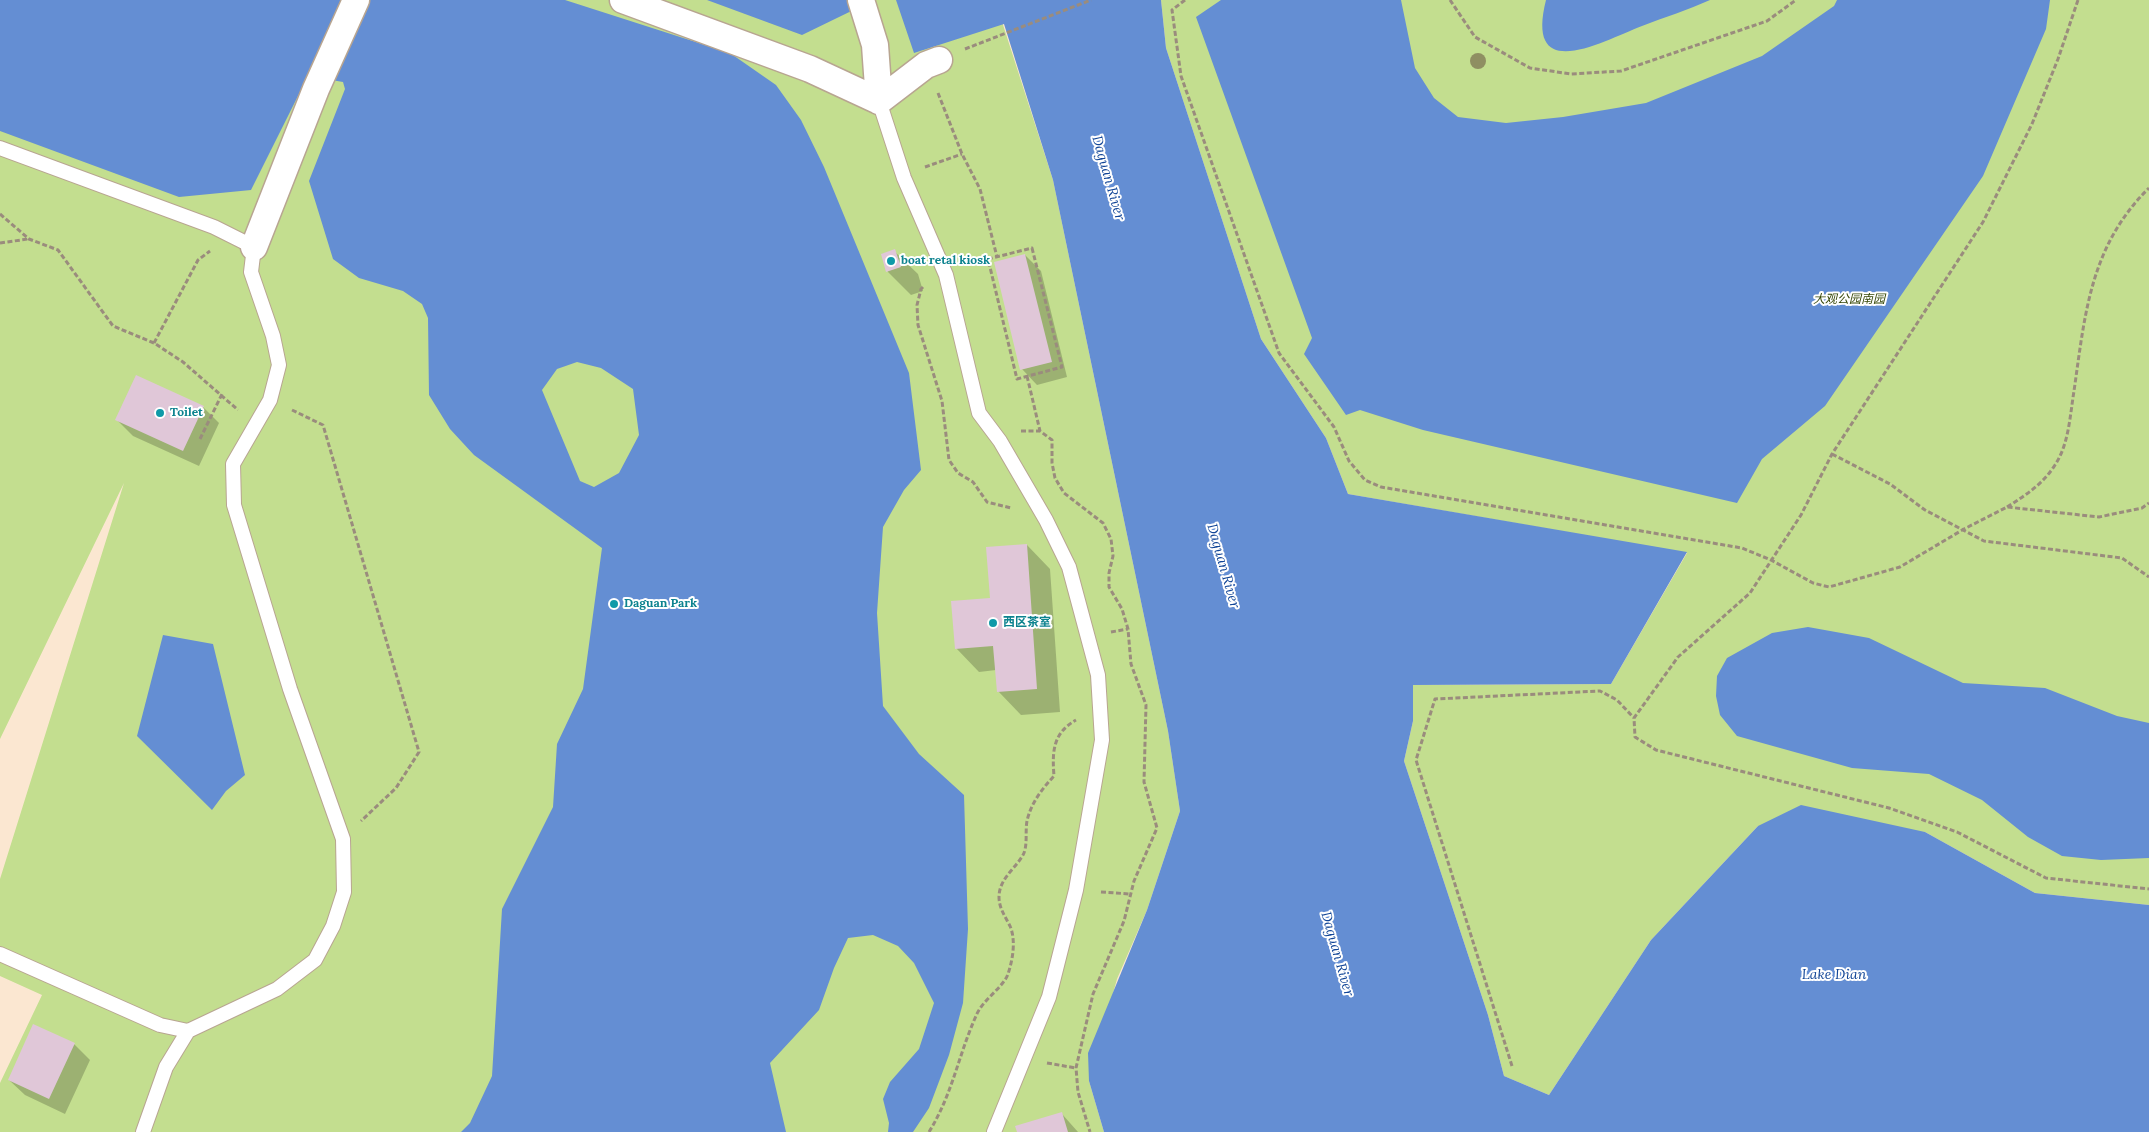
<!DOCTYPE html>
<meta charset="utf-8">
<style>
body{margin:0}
canvas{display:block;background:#fbe7d1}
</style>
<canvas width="2149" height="1132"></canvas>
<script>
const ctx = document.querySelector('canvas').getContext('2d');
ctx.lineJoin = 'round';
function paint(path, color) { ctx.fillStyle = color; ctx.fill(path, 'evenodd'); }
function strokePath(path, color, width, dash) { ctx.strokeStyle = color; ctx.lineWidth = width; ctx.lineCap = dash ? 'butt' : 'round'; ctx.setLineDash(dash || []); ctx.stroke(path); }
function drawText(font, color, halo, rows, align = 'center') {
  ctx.font = font + ' Lora,"Noto Sans SC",serif'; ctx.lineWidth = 4; ctx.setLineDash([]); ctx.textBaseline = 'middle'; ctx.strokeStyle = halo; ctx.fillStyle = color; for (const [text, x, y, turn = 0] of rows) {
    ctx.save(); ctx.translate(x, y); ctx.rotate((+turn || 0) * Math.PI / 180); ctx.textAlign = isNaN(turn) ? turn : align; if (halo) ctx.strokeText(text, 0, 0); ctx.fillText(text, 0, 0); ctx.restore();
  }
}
paint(new Path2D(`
 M0,0h995l58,180 115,551 12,80 -33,99 -30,69 -28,102 15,51h-1104v-49l42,-88 -42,-19v-97l124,-396 -124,256z
 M1161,0h988v905l-114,-12 -110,-61 -167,-6 -107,114 -102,155 -45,-19 -16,-61 -84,-254 9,-40v-36l198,-1 76,-131 -339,-59 -22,-56 -65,-99 -95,-291z`), '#c3de8f');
paint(new Path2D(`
 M0,0h565l165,53 46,32 25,35 23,47 85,206 12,97 -17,20 -21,37 -6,86 6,93 36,48 45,41 4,134 -5,74 -14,52 -20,53 -16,24h-25l1,-9 -6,-24 7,-17 29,-33 15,-46 -20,-40 -16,-17 -25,-11 -25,3 -14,30 -15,42 -49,53 16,69h-325l9,-9 22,-47 10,-167 51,-102 4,-63 26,-55 19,-141 -128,-93 -24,-26 -21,-34 -1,-77 -6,-14 -19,-13 -44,-13 -26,-19 -24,-78 36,-92 -2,-7 -35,-6 -57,114 -72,7 -179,-66zM577,362l24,6 32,21 6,46 -20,38 -25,14 -14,-6 -38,-91 15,-21z
 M707,0h167l-72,35z
 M896,0h265l5,48 95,291 65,99 22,56 339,58 -76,132 -198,1v36l-9,40 84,254 16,61 45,19 102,-155 107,-114 43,-21 124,27 110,61 114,12v227h-1045l-15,-51 -1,-28 59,-143 33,-99 -12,-80 -115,-551 -49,-156 -90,29z
 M1221,0h180l14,68 19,30 24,19 48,6 57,-6 83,-14 116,-47 72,-50 3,-6h213l-4,29 -63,147 -158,230 -63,53 -25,44 -314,-73 -63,-20 -14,5 -42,-61 8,-16 -116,-321z
 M1546,0h164c-22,10 -45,17 -68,26 -37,14 -118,61 -96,-26z
 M1808,627l61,11 94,45 82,5 72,28 32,7v135l-48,2 -39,-4 -34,-19 -46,-37 -53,-26 -77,-6 -115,-32 -17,-21 -4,-19 1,-20 10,-18 45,-25z
 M163,635l50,9 32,131 -19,16 -14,19 -75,-74z`), '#648ed3');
paint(new Path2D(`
 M894,251l24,23 5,17 -12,4 -23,-23 -6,-18z
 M1025,255l16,16 26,106 -30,8 -15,-16z
 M203,407l16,16 -20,43 -66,-30 -16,-16z
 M1027,545l23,24 10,143 -39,3 -23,-24 -2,-21 -17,2 -23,-24 36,-49z
 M74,1044l16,16 -25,54 -40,-19 -16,-15z
 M1062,1114l16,18h-60z`), '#0003');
paint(new Path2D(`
 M895,249l6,18 -15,5 -5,-18z
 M1025,254l27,108 -32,8 -26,-108z
 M136,375l68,31 -21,45 -68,-31z
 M1027,544l10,145 -40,3 -4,-46 -38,3 -4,-48 39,-3 -4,-51z
 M33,1024l42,19 -26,56 -41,-19z
 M1062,1112l6,20h-51l-2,-6z`), '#e0c7d8');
const lane = new Path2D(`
 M879,101l25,77 42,97 33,138 21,28 46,79 23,47 29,108 4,65 -26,150 -27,107 -55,135
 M0,148l214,79 40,20 -3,25 22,64 6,29 -9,35 -37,64 1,41 56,184 53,150 1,53 -11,34 -18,34 -38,29 -89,42 -22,36 -23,65
 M0,954l160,71 28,6`);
const street = new Path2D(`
 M623,0l187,69 69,32
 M861,0l14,45 4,56
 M879,101l47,-36 13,-5
 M254,247l62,-158 40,-89`);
strokePath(lane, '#b8a591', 16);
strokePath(street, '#b8a591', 29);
strokePath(new Path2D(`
 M1185,0l-13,10 9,66 98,277 55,74 15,34 16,19 16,7 361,61 29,12 42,23 16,4 71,-20 64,-38 43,-22 92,10 43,-9 7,-5
 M1450,0l25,37 55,31 41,6 50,-3 146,-50 29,-21
 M2078,0l-20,59 -26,65 -49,98 -151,232 -31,61 -51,78 -72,64 -44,61 1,19 21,13 233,58 68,24 89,46 103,11
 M965,49l126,-49
 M938,93l24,61 18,35 17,68
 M925,167l37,-13
 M0,214l29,25 29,11 55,76 41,17 29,19 55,48
 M0,243l28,-4
 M1032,248l30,119 -45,12 -29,-120z
 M923,287l-2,2 -4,16 1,20 24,76 7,59 9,13 15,9 14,20 24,6
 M154,343l44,-83 12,-9
 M1027,376l13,55
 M292,410l31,15 96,327 -23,36 -35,33
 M1021,431h19l12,9v23l3,15 9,15 39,30 8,16 2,17 -4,17v14l13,22 6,20 3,35 15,41 -2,77 13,46 -23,53 -10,40 -31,73 -17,74 2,24 12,40
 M200,439l22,-45
 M1832,454l58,30 35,26 59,31 138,17 27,19
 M2007,507c19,-12 36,-23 48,-42 14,-21 15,-50 19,-74 11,-77 16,-145 75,-203
 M1111,632l17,-3
 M1101,892l29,2
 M1047,1063l29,5
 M1512,1066l-96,-306 19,-61 165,-8 17,9 17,18
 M929,1132c24,-39 29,-76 47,-116 6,-16 27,-28 32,-42 5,-15 8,-34 2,-48 -5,-10 -11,-18 -11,-29 0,-18 16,-28 24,-42 5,-9 2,-24 4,-34 4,-18 15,-32 27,-45 -2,-25 -1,-43 22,-56`), '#9a8c7d', 3, [5, 2.5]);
strokePath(lane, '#fff', 14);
strokePath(street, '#fff', 26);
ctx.fillStyle = '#8f8f62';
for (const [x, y] of [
 [1478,61]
]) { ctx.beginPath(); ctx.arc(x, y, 8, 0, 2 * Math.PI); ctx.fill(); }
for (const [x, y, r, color] of [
 [891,261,5,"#0f9aa8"],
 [160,413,5,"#0f9aa8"],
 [614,604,5,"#0f9aa8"],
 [993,623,5,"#0f9aa8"]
]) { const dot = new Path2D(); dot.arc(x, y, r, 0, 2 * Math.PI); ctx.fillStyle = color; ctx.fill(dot); strokePath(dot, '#fff', 2); }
drawText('bold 12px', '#0d838f', '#fff', [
 ["boat retal kiosk",901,261],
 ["Toilet",170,413],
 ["Daguan Park",624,604],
 ["西区茶室",1003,623]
], 'left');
drawText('italic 12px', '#364707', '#fff', [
 ["大观公园南园",1849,300]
]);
drawText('italic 14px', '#114597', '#fff', [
 ["Daguan River",1108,178,74],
 ["Daguan River",1223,566,74],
 ["Daguan River",1337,954,74],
 ["Lake Dian",1834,975]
]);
</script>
